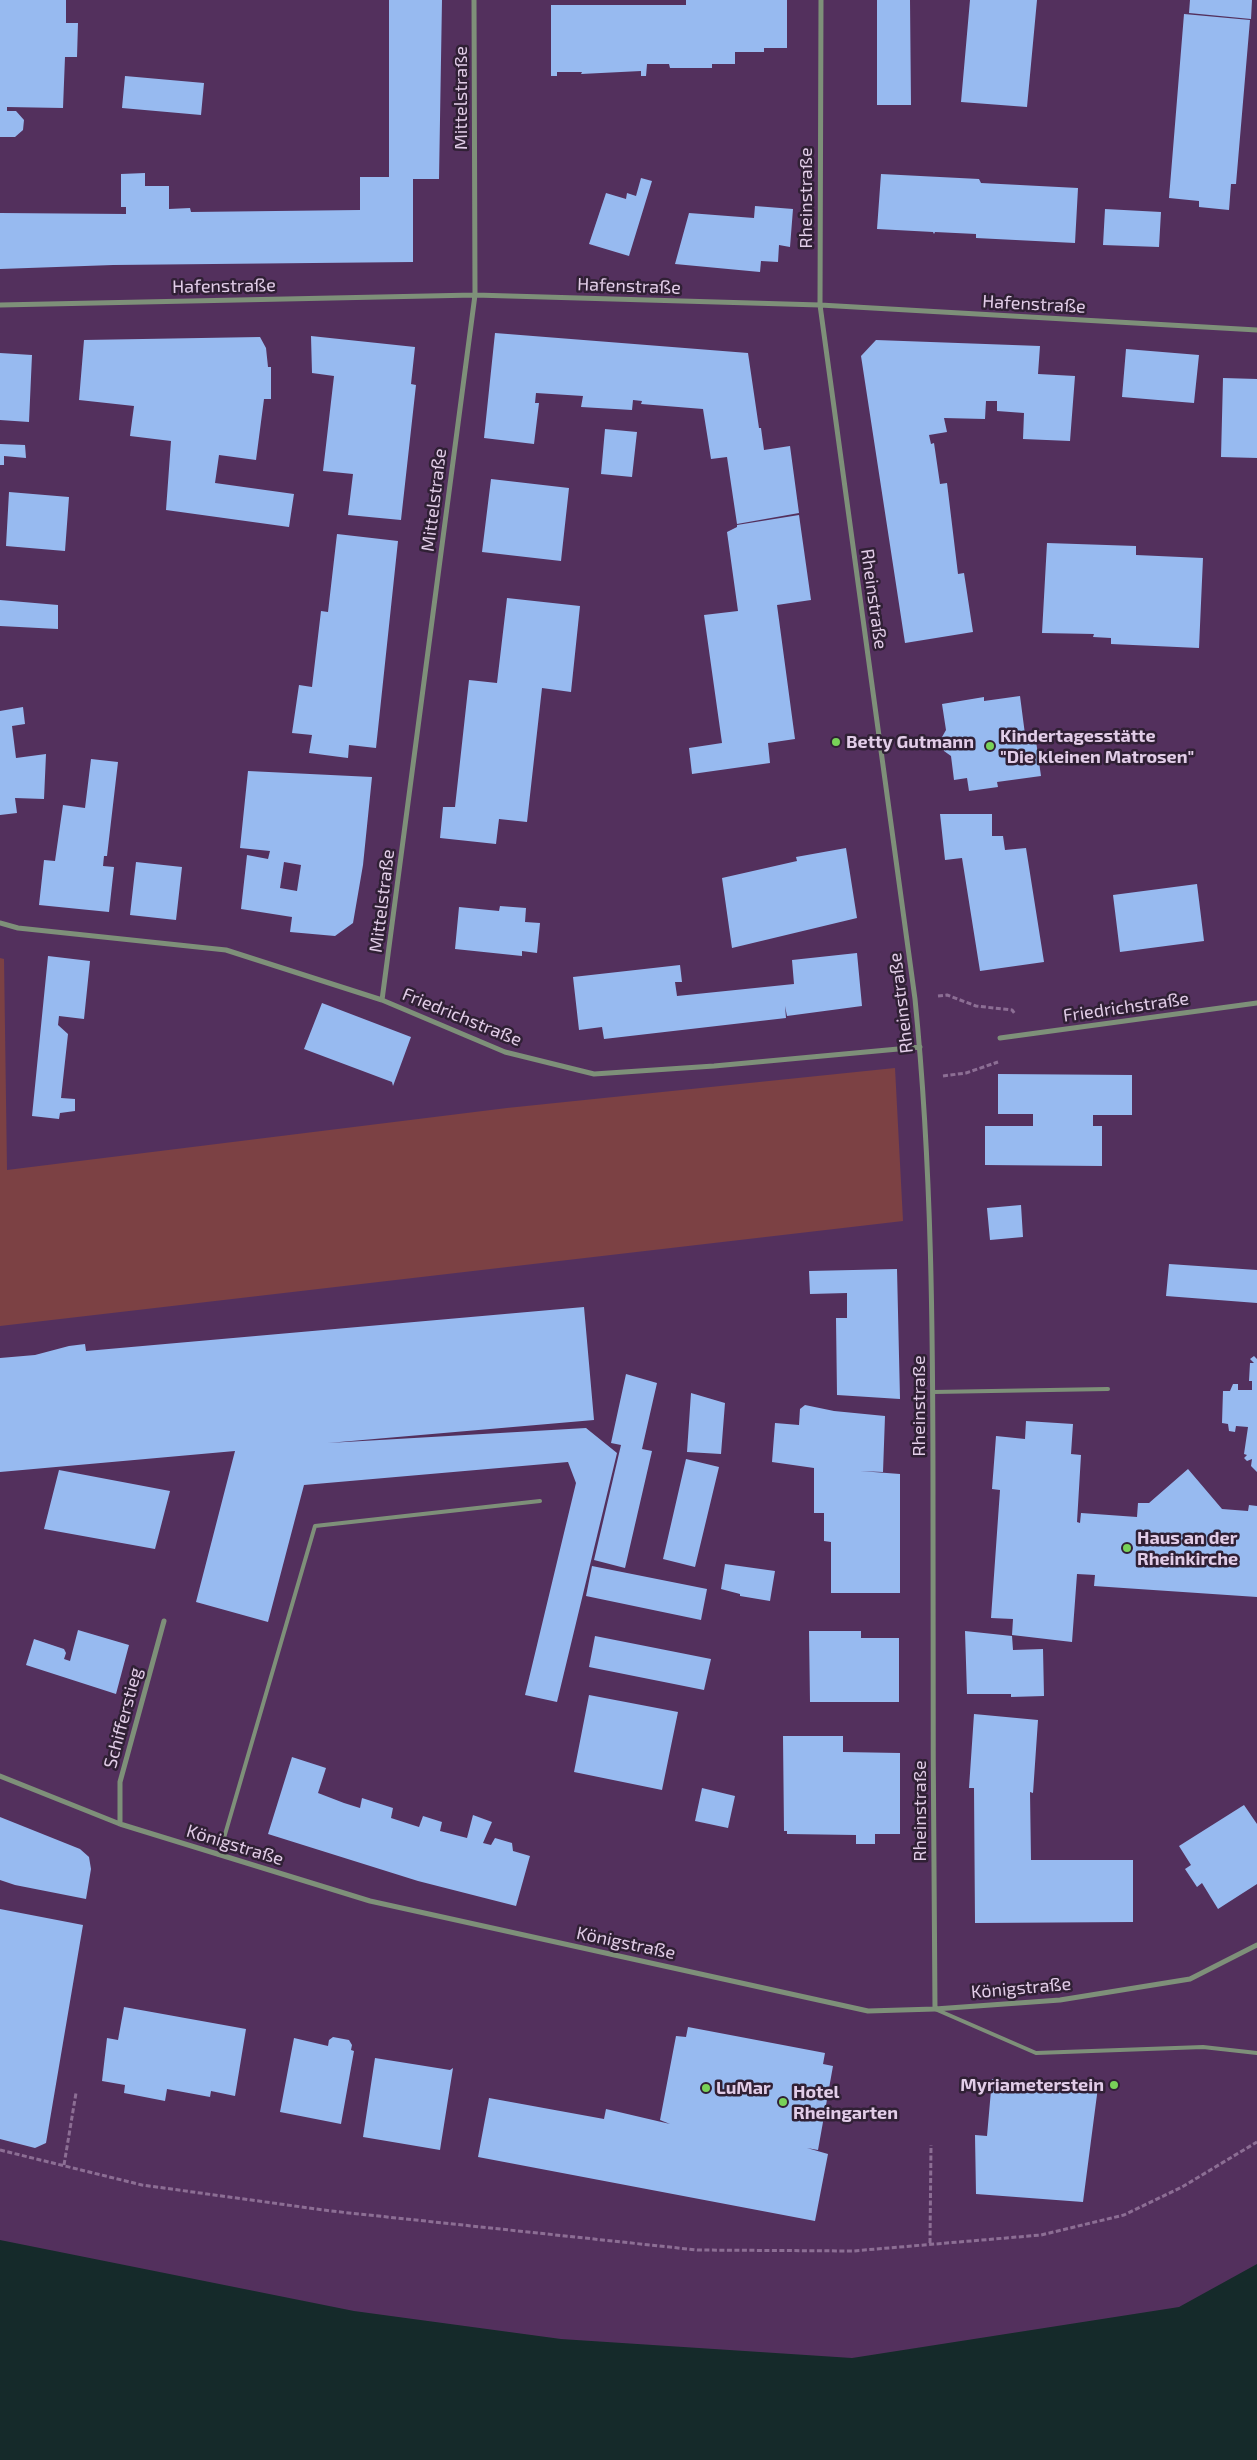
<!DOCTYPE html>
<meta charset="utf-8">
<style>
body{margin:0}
canvas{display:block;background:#53305d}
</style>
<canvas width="1257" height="2460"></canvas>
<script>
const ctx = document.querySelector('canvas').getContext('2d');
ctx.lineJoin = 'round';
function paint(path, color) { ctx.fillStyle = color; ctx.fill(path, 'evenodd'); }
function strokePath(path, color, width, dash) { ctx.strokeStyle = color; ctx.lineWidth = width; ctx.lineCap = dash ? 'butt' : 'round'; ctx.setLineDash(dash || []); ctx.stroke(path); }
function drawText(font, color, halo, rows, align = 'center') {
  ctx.font = font + ' "Exo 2",sans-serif'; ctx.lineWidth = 5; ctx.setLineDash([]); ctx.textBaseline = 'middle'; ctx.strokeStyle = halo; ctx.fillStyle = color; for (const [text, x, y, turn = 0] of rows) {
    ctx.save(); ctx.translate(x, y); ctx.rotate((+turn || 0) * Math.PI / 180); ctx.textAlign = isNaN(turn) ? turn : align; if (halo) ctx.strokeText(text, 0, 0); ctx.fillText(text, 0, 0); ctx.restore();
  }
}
paint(new Path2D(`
 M0,958l4,1 3,211 500,-62 388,-40 8,153 -903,105z`), '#7c4144');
paint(new Path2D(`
 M0,2240l354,71 207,28 291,19 327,-51 78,-43v196h-1257z`), '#152a2a');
paint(new Path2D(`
 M0,0h66v23h12l-1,34h-12l-2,51 -56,-1v4h9l8,9 -1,10 -8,7h-15z
 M389,0h53l-3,179h-26v83l-300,3 -113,4v-56l126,1v-7h-5v-33l24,-1v13h24v23l21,-1 1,4 169,-2v-33h29z
 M686,0h101v48h-23v4h-29v12h-23v4h-42l-1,-4h-22l-1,12h-5v-5l-60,3 1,-2h-25v4h-6v-71h135z
 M877,0h33l1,105h-34z
 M970,0h67l-10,107 -66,-5z
 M1190,0h62l-1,19 -62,-6z
 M1184,14l66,6 -14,164h-5l-2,26 -30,-3v-6l-30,-3z
 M125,76l79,7 -3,32 -79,-7z
 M881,174l98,5 2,4 97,5 -3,55 -99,-5v-4l-41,-2 -1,2 -1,-2 -56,-3z
 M641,178l11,3 -23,75 -40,-12 17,-51 20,6 1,-6 9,3z
 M755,206l38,3 -3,38 -11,-2 -1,17 -17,-1 -1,11 -85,-8 14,-51 65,5z
 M1105,209l56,3 -2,35 -56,-2z
 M495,333l253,20 11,75h2l3,22 26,-4 9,67 -62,11 -10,-67 -16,2 -8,-50 -62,-5 1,-3 -9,-1 -1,10 -51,-3 2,-11 -47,-3 -1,10h4l-5,41 -50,-6z
 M311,336l104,11 -4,37 5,1 -15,135 -53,-5 5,-41 -30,-3 11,-95 -22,-3z
 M260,337l6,11 2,19h3v32h-7l-8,61 -37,-5 -4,28 79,11 -5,33 -123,-17 5,-69 -41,-5 4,-30 -55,-6 5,-60z
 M876,340l164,6 -2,28 37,2 -5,65 -47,-2 1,-26 -27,-2v-10h-11l-1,18 -41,-1 3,14 -18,3 2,9 3,-1 6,41 7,-1 11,91 6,-1 9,59 -68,11 -44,-287z
 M1126,349l73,6 -5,48 -72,-6z
 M0,353l32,2 -3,67 -29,-2z
 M1223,378l34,1v79l-36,-1z
 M605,429l32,3 -5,45 -31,-3z
 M0,444l25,1 1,13 -22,-2v9h-4z
 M491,479l78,9 -8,73 -79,-9z
 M9,492l60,5 -4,54 -59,-5z
 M799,515l12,85 -34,5 18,134 -27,4 2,20 -78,11 -3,-26 33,-5 -18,-128 34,-4 -11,-79 10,-5v-2z
 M337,534l61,7 -22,207 -27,-3 -1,13 -39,-5 3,-18 -20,-2 7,-48 13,2 9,-76 7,1z
 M1047,543l89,3v9l67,3 -4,90 -88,-4v-6l-18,-1 1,-3 -52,-1z
 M507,598l73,8 -9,86 -29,-4 -15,134 -28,-3 -3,25 -56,-6 3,-31h12l14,-127 28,3z
 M0,600l58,5v24l-58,-3z
 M1020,696l6,46 10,-1 5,35 -44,6 1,5 -29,4 -2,-13 -13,2 -3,-24 -7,-5 -2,-14 4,-7 -4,-26 42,-7v4z
 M23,707l2,17 -13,2 4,32 30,-4 -2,45 -29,-1 2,15 -17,2v-104z
 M91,759l27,3 -11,94h-3l-1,10 11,1 -5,45 -70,-7 5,-45 11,1 8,-56 22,3z
 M248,771l124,6 -9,88 -10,58 -18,13 -45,-4 2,-15 -51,-8 6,-54 21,4 2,-8 -30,-3zM284,862l17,3 -4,26 -17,-3z
 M940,814h52v22h11l2,14 21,-2 18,114 -64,9 -18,-113 -17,2z
 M846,848l11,70 -125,30 -10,-70 75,-17 -1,-4z
 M136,862l46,5 -6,53 -46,-5z
 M1197,884l7,57 -84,11 -7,-57z
 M500,906l26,2 -1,14 15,1 -3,30 -15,-2v5l-67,-7 4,-42 40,4z
 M857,953l5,53 -75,10 -2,-10 1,12 -182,21 -2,-12 -23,3 -6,-53 107,-12 2,17h-7l2,14 117,-12 -2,-24z
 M48,956l42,5 -6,58 -25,-3 -1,9 10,9 -7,64 14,1v12l-15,2 -1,6 -27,-3z
 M322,1003l89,34 -18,49 -1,-4 -88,-33z
 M998,1074l134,1v40h-39v11h9v40l-117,-1v-39h48v-12h-35z
 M1021,1205l2,32 -33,3 -3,-32z
 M1169,1264l88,6v33l-91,-7z
 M897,1269l3,130 -63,-4 -1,-77h11v-25l-37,1 -1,-23z
 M584,1307l10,113 -266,23 258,-15 31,25 -60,249 -32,-7 51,-212 -8,-21 -264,23 -36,137 -72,-20 39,-151 -235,21v-114l35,-3 34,-9 16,-2 1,7z
 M1254,1356l3,3v113l-6,-6 1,-7 -5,2 -3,-3 3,-3 -3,-1 4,-27 -12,-1 -1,6 -6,-1 -1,-7 -6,-1 1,-32h7l3,-7h5v6h14v-9h-3l1,-18h4l-4,-4z
 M626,1374l31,9 -15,66 10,2 -27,117 -31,-8 27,-115 -10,-2z
 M691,1393l34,10 -4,51 -34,-2z
 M805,1405l29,6 51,5 -2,56 -23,-1 40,3v119h-69v-51l-7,-1v-28h-10v-45l-42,-6 3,-39 24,2 1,-16z
 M1026,1421l47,3 -2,30 10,1 -4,67 3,1 1,-10 56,4 1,-14h11l39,-34 34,40 26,2 1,-6 8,1v91l-163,-11 1,-11 -18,-1 -5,68 -60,-7 1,-16 -22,-1 9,-128 -8,-1 4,-53 29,3z
 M686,1459l33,8 -24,100 -32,-8z
 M59,1470l111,21 -15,58 -111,-20z
 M725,1564l50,7 -5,30 -30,-5v-2l-19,-5z
 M592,1566l115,23 -6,31 -115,-24z
 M78,1630l51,15 -13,49 -90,-29 8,-26 30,10 2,4 -2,6 6,2z
 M809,1631h52v7h38v64h-89z
 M965,1631l47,5 1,14 30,-1 1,47 -33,1v-3h-44z
 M595,1636l116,23 -7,31 -115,-23z
 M589,1695l89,17 -16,78 -88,-18z
 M974,1714l64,6 -5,73 -3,-1 1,68h102v62l-158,1 -1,-135h-5z
 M783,1736h60v16l57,1v81h-25v10h-19v-9l-69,-1v-3h-3z
 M292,1757l34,11 -8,25 26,10 16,5 2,-10 31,10 -2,10 28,9 4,-11 19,6 -2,9 27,7 6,-23 19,7 -9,21 8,2 4,-7 17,5 1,8 17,5 -14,50 -98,-25 -150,-47z
 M702,1788l33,8 -7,32 -33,-7z
 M1244,1805l13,19v60l-39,25 -16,-26 -5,4 -12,-18 6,-4 -12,-19z
 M0,1817l80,32 9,8 2,12 -5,30 -71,-14 -15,-5z
 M0,1909l83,16 -37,218 -11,5 -35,-9z
 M124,2007l122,22 -11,67 -24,-5 -1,6 -43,-8 -2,12 -41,-8 1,-8 -23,-4 5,-43 11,2z
 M688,2027l137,26 -2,11 10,2 -15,84 -11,-2 21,6 -13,67 -337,-64 11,-59 115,21 2,-10 64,15 -10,-4 16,-84 10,1z
 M333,2037l16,3 3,5 -1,5 3,1 -13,73 -61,-12 14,-74 34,8 1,-6z
 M375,2058l75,12 3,-2 -13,82 -77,-13z
 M992,2079l106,8 -15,115 -107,-8 -1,-59 12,1z`), '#97baf0');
strokePath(new Path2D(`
 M938,996l9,-1 29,11 36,4 3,4
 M943,1076l23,-3 32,-11
 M0,2150l142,35 189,26 366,39 156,1 188,-16 83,-20 58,-28 75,-45
 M64,2165l12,-72
 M930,2243l1,-98`), '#8c6e94', 3, [5, 2.5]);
strokePath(new Path2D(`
 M933,1392l175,-3
 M219,1855l96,-329 225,-25
 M935,2009l101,44 167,-6 54,6`), '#7e9079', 4);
strokePath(new Path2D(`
 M821,0l-1,305 95,694c17,169 18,338 18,508 0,167 0,335 2,502
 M0,305l475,-10 345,10 437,25
 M0,923l18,5 208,22 156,50 123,52 89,22 120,-8 206,-19
 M382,1000l93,-705 -1,-295
 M1000,1038l257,-35
 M0,1776l120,48 250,77 498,110 67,-2 125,-9 130,-21 67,-34
 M120,1824v-42l44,-161`), '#7e9079', 5);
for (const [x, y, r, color] of [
 [836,742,5,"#78d258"],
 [990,746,5,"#78d258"],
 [1127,1548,5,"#78d258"],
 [1114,2085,5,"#78d258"],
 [706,2088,5,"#78d258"],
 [783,2102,5,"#78d258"]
]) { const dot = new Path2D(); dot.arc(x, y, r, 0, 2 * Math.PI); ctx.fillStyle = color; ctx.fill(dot); strokePath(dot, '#302035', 2); }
drawText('18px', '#e2cde8', '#302035', [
 ["Mittelstraße",461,98,-90],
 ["Rheinstraße",806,198,-90],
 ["Hafenstraße",224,286,-1],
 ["Hafenstraße",629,286,2],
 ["Hafenstraße",1034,304,3],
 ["Mittelstraße",434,500,-83],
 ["Rheinstraße",874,599,82],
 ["Mittelstraße",382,901,-83],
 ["Rheinstraße",901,1003,-97],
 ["Friedrichstraße",1126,1007,-8],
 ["Friedrichstraße",462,1017,22],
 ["Rheinstraße",919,1406,-90],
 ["Schifferstieg",123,1718,-75],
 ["Rheinstraße",920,1811,-90],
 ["Königstraße",235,1845,17],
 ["Königstraße",626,1943,12],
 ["Königstraße",1021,1988,-5]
]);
drawText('bold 18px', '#e2cde8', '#302035', [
 ["Kindertagesstätte",1000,736],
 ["\"Die kleinen Matrosen\"",1000,757],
 ["Betty Gutmann",846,742],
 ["Haus an der",1137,1538],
 ["Rheinkirche",1137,1559],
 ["Myriameterstein",1104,2085,"right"],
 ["LuMar",716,2088],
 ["Hotel",793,2092],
 ["Rheingarten",793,2113]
], 'left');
</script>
